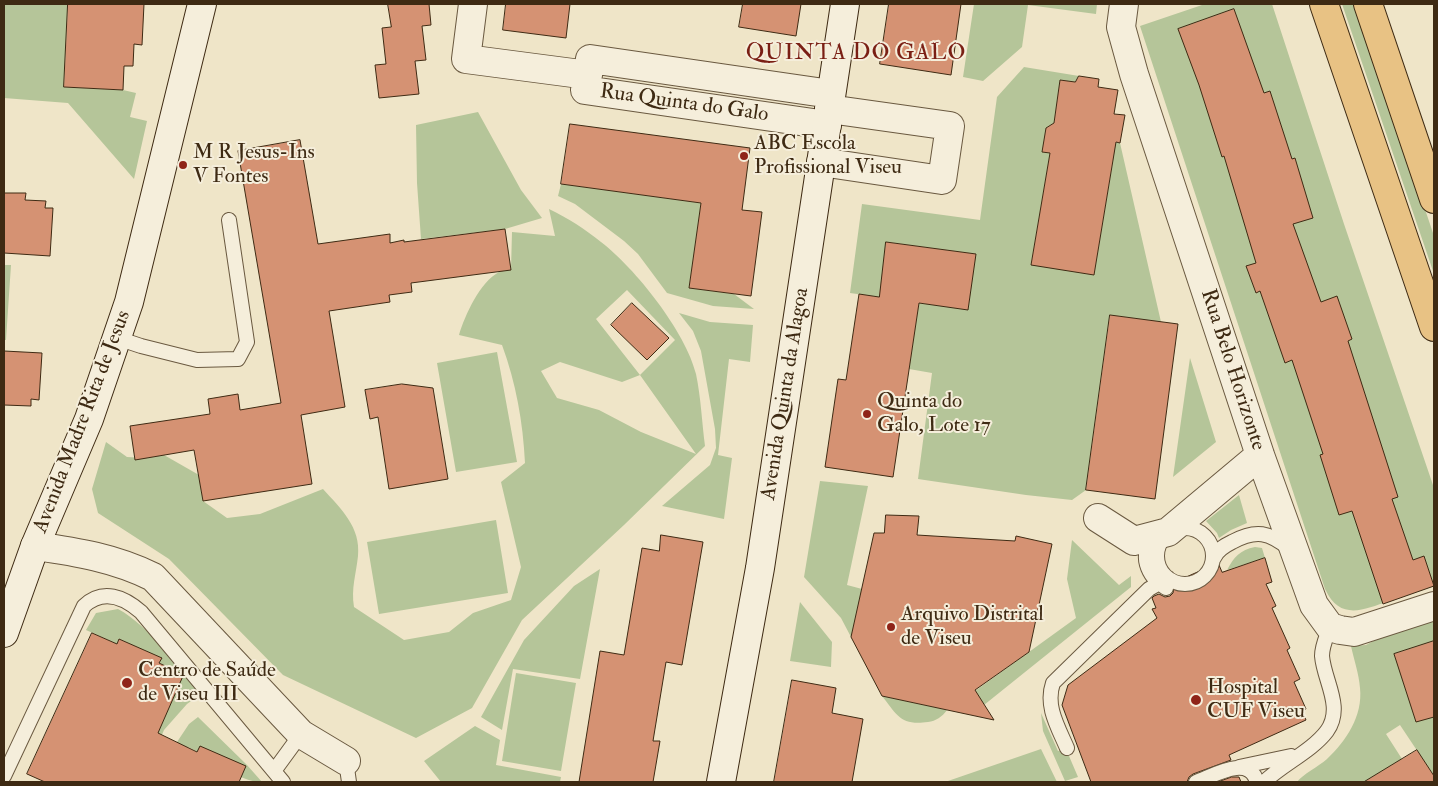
<!DOCTYPE html>
<meta charset="utf-8">
<style>
body{margin:0}
#map{position:relative;width:1438px;height:786px;overflow:hidden;background:#efe5c8;font-family:"IM FELL Double Pica",serif}
canvas{display:block}
.frame{position:absolute;inset:0;border:5px solid #3e2a13;pointer-events:none}
</style>
<div id="map">
<canvas width="1438" height="786"></canvas>
<div class="frame"></div>
</div>
<script>
const ctx = document.querySelector('canvas').getContext('2d');
ctx.lineJoin = 'round';
function paint(path, color) { ctx.fillStyle = color; ctx.fill(path, 'evenodd'); }
function strokePath(path, color, width, dash) { ctx.strokeStyle = color; ctx.lineWidth = width; ctx.lineCap = dash ? 'butt' : 'round'; ctx.setLineDash(dash || []); ctx.stroke(path); }
function drawText(font, color, halo, rows, align = 'center') {
  ctx.font = font + ' "IM FELL Double Pica",serif'; ctx.lineWidth = 4; ctx.setLineDash([]); ctx.textBaseline = 'middle'; ctx.strokeStyle = halo; ctx.fillStyle = color; for (const [text, x, y, turn = 0] of rows) {
    ctx.save(); ctx.translate(x, y); ctx.rotate((+turn || 0) * Math.PI / 180); ctx.textAlign = isNaN(turn) ? turn : align; if (halo) ctx.strokeText(text, 0, 0); ctx.fillText(text, 0, 0); ctx.restore();
  }
}
paint(new Path2D(`
 M4,4h64l-4,83 59,3 13,3 -6,24 17,4 -13,58 -66,-76 -64,-5z
 M974,4h123l-1,10 -68,-9 -6,42 -39,34 -20,-4z
 M1205,4h67l72,220 90,264v98c-15,5 -30,10 -45,15 -26,9 -49,20 -64,-12l-185,-563z
 M1342,4h14l78,232v38z
 M1024,67l55,9 -4,6 -15,-2 -6,43 -8,5 -4,24 8,1 -19,111 63,11 19,-114 -7,-20 14,2 41,179 -51,-7 -24,175 -14,10 -46,-5 -108,-16 14,-106 -23,-4 10,-66 49,6 7,-55 -88,-12 -8,55 -29,-4 12,-89 118,16 17,-123z
 M478,112l43,78 21,28 -37,11 -84,10 -4,-56 -1,-58z
 M561,184l140,19 -12,85 45,6 20,15 -41,-3 -46,-13 -29,-39 -14,-13 -49,-37 -17,-8z
 M549,209c19,9 36,20 52,33 34,26 85,90 95,132 5,24 6,49 9,72l-81,79 -102,95 -50,88 -56,30 -133,-63 -114,-116 -71,-46 -6,-24 14,-47 21,15 17,1 20,-3 35,20 4,26 24,17 33,-4 63,-25c18,20 38,38 35,67 -2,19 -7,32 -4,51l50,33 45,-8 24,-19 38,-13 10,-33 -20,-85 24,-19c-2,-41 -9,-80 -23,-118l-43,-10c6,-20 21,-53 40,-63 4,-2 9,-2 12,-3l1,-37 43,4zM627,290l48,50 -35,35 -44,-56zM560,362l62,20 18,-7 56,79 -55,-22 -42,-22 -42,-12 -16,-27z
 M4,265h7l-5,75h-2z
 M679,313l31,9 43,3 -3,37 -21,-3 -11,96 14,3 -8,61 -62,-13 48,-41 6,-17 -1,-19 -14,-78 -8,-20z
 M497,352l20,110 -61,10 -19,-109z
 M1190,358l26,84 -43,35z
 M820,481l48,5 -21,99 15,4 -11,48 -10,-19 -37,-41z
 M1239,495l8,28 -16,7 -12,8 -2,-5 -11,-12z
 M496,520l12,73 -129,21 -12,-72z
 M1072,540l47,45 12,-9v11l-147,118 -9,-14 101,-73 -9,-39z
 M1255,547l7,1 3,10 -38,12c7,-13 13,-20 28,-23z
 M600,569l-20,110 -67,-10 -11,61 -21,-13 43,-77 50,-54z
 M800,602l32,40 -1,25 -41,-6z
 M118,609c33,18 58,57 83,85l-14,10 -23,26 -14,33 3,-20 30,-69 -24,-11 2,-5 -42,-19 -2,5 -31,-14 10,-17z
 M1434,619v157l-34,-51 -14,9 25,39 -16,9h-98c6,-8 21,-15 30,-23 19,-18 36,-43 33,-71 -1,-14 -6,-28 -9,-42l15,-1 28,-15z
 M516,673l60,10 -15,88 -59,-10z
 M882,696l65,14c-5,7 -11,11 -19,12 -27,4 -31,-7 -46,-26z
 M1041,713l17,38 8,-2 12,28 -13,4 -22,-50z
 M198,717l49,48 15,17c-24,0 -52,-25 -74,-35l-13,29 -6,-22 20,-30z
 M475,726l25,14 -4,25 65,12 -1,5h-119l-17,-21z
 M1041,749l16,33h-112z`), '#b5c599');
const building = new Path2D(`
 M68,4h76l-2,41 -8,-1 -1,22h-9l-1,24 -59,-3z
 M388,4h41l2,21 -9,1 4,34 -11,1 4,33 -40,4 -4,-33 11,-1 -4,-36 9,-1z
 M506,4h64l-4,34 -63,-8z
 M743,4h58l-5,32 -57,-9z
 M889,4h72l-10,71 -71,-11z
 M1234,9l30,84 6,-2 22,68 3,-1 18,60 -20,6 28,78 16,-6 15,43 -4,2 50,156 -6,2 21,61 11,-4 10,30 -51,18 -31,-93 -13,4 -19,-60 3,-1 -31,-94 -7,3 -25,-72 -4,2 -10,-27 10,-3 -32,-107 -2,1 -23,-72 -21,-56z
 M1079,76l20,3 -1,8 20,3 -4,24 11,1 -5,28 -4,-1 -22,133 -63,-10 19,-112 -8,-1 4,-24 8,-5 6,-43 15,2z
 M570,124l180,24 -8,62 20,2 -11,84 -62,-8 12,-85 -140,-19z
 M300,140l18,104 72,-10v9l14,-3v2l101,-13 6,41 -100,13 1,9 -23,3 1,7 -61,9 16,96 -44,8 11,69 -109,17 -9,-51 -59,10 -5,-34 80,-12 -2,-15 30,-5 2,16 41,-7 -43,-252z
 M4,193h22l-1,7 21,1 -1,7h8l-3,48 -46,-3z
 M886,242l90,12 -8,56 -49,-7 -26,174 -68,-10 13,-88 8,1 13,-86 20,3z
 M632,303l37,35 -22,22 -36,-35z
 M1110,315l68,9 -23,175 -69,-9z
 M4,351l38,2 -3,47 -8,-1v7l-27,-1z
 M402,384l31,4 15,91 -59,10 -11,-72 -8,2 -5,-29z
 M886,515l33,1 -2,19 98,6 1,-5 36,8 -23,108 -54,38 19,30 -112,-24 -31,-59 23,-104h10z
 M661,535l42,7 -21,123 -16,-3 -13,79h7l-7,41h-74l21,-131 24,4 18,-107 17,3z
 M1265,558l7,24 -6,2 10,22 -4,2 18,40 -3,2 13,29 -6,3 12,27 -4,2 4,9 -77,35 2,5 -38,14 -4,3 -2,5h-96l-29,-77 6,-20 89,-67 -5,-9 4,-1 -4,-10 2,-2 5,-2 6,3 5,-1 3,-3 2,-11 36,-16 8,-1 3,7z
 M92,633l25,11 2,-5 43,19 -3,5 21,10 3,3 -25,57 39,19 3,-6 46,20 -7,16h-194l-18,-8z
 M1434,641v76l-18,5 -22,-68z
 M792,680l44,8 -4,25 31,6 -11,63h-78z
 M1417,750l17,26v6h-70z
 M1232,777h7l2,5h-23z`);
paint(building, '#d59273');
strokePath(building, '#3e2a13', 1);
const lane = new Path2D(`
 M117,338l24,8 56,14 41,-1 9,-17 -18,-122
 M1157 556a28 28 0 1 1 56 0a28 28 0 1 1-56 0Z
 M1157,537c-21,16 -9,40 9,51
 M1214,558c3,-8 10,-12 18,-16 24,-13 37,-10 58,7
 M1067,748c-9,-21 -22,-42 -14,-65l96,-94 19,-11
 M346,761l3,21
 M1239,767l52,-11
 M274,771l27,-37
 M4,776l80,-170c19,-18 40,-9 57,6l142,170
 M1196,782c19,-7 53,-28 61,0
 M1264,782c19,-18 48,-31 63,-51 17,-24 -3,-50 -5,-75 0,-11 5,-20 8,-29`);
const street = new Path2D(`
 M473,4l-7,55 122,16
 M1124,4l-3,23 13,47 126,381 54,150 16,22 10,3 14,2 80,-26
 M827,125l-242,-35 5,-31 241,35
 M821,162l121,18 8,-54 -121,-17
 M1098,518l36,23 34,-9 92,-77
 M35,546c42,6 80,12 118,31l148,157 45,27`);
const secondary = new Path2D(`
 M4,633l31,-87 54,-127 40,-117 73,-298
 M721,782l39,-214 85,-564`);
const primary = new Path2D(`
 M1324,4l110,323
 M1368,4l66,195`);
strokePath(lane, '#6a5940', 16);
strokePath(street, '#6a5940', 30);
strokePath(secondary, '#3e2a13', 30);
strokePath(primary, '#3e2a13', 30);
strokePath(lane, '#f5eedb', 14);
strokePath(street, '#f5eedb', 28);
strokePath(secondary, '#f5eedb', 28);
strokePath(primary, '#e8c284', 28);
for (const [x, y, r, color] of [
 [744,156,5,"#8f2418"],
 [183,165,5,"#8f2418"],
 [867,414,5,"#8f2418"],
 [891,627,5,"#8f2418"],
 [127,683,6,"#8f2418"],
 [1196,700,6,"#8f2418"]
]) { const dot = new Path2D(); dot.arc(x, y, r, 0, 2 * Math.PI); ctx.fillStyle = color; ctx.fill(dot); strokePath(dot, '#f5eedb', 2); }
drawText('21px', '#3e2a13', '#f5eedb', [
 ["Rua Quinta do Galo",684,104,8],
 ["Rua Belo Horizonte",1232,370,72],
 ["Avenida Quinta da Alagoa",786,394,-81],
 ["Avenida Madre Rita de Jesus",83,422,-69]
]);
drawText('21px', '#3e2a13', '#f5eedb', [
 ["ABC Escola",754,144],
 ["Profissional Viseu",754,168],
 ["M R Jesus-Ins",193,153],
 ["V Fontes",193,177],
 ["Quinta do",877,402],
 ["Galo, Lote 17",877,426],
 ["Arquivo Distrital",901,615],
 ["de Viseu",901,639],
 ["Centro de Saúde",138,671],
 ["de Viseu III",138,695],
 ["Hospital",1207,688],
 ["CUF Viseu",1207,712]
], 'left');
ctx.letterSpacing = '1px';
drawText('22px', '#7a1f14', '#f5eedb', [
 ["QUINTA DO GALO",856,54]
]);
ctx.letterSpacing = '0px';
</script>
